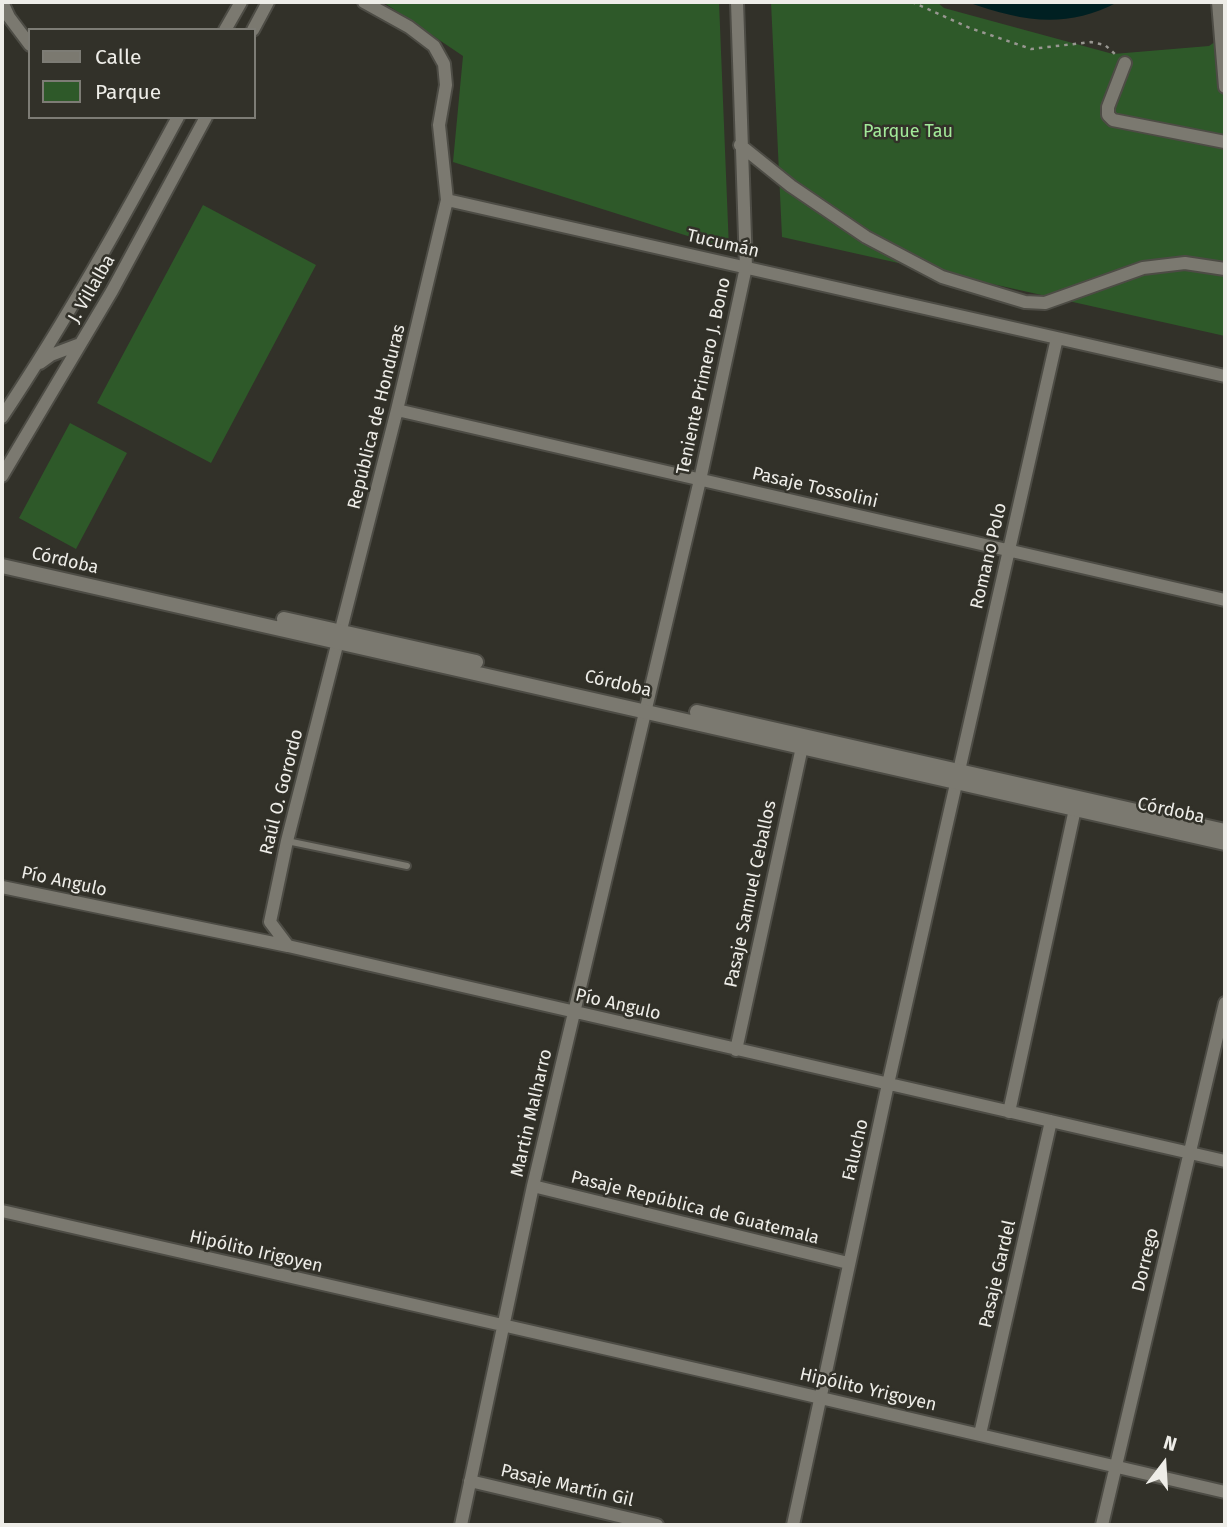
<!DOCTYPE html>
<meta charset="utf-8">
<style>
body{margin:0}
#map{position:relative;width:1227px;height:1527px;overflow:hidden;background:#323129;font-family:"Fira Sans",sans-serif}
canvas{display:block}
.frame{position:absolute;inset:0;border:4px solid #eeede8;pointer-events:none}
.legend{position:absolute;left:28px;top:28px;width:228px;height:91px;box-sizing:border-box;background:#323129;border:2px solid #7d7c75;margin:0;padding:9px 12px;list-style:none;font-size:21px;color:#eeede8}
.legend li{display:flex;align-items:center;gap:14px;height:35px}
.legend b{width:35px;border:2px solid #7d7c75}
.north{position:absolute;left:1129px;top:1429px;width:70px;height:70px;-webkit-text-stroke:5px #323129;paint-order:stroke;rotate:17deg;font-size:19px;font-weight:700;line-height:28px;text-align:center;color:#eeede8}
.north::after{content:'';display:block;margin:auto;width:24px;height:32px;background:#eeede8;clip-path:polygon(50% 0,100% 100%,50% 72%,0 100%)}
</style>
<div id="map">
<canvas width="1227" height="1527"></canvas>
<div class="frame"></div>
<ul class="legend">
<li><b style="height:9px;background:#7b7970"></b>Calle</li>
<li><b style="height:19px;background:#2e5929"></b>Parque</li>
</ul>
<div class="north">N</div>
</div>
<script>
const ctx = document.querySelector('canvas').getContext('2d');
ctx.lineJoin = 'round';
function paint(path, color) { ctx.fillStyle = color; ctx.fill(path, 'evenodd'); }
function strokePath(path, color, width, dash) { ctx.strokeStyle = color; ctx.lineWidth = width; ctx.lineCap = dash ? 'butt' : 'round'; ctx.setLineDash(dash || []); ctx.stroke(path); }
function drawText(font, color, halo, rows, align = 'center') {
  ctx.font = font + ' "Fira Sans",sans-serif'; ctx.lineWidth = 5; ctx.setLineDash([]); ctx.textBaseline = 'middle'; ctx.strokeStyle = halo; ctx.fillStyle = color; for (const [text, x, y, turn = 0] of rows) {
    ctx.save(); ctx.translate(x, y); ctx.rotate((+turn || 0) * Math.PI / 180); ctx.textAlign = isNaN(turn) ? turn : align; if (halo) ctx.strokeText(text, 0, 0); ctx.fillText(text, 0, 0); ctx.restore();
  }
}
paint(new Path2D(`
 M383,2h336l10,247 -276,-87 10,-106z
 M771,2h166l7,6 169,46 96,-8 16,-11v301l-443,-99z
 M203,205l113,60 -105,198 -114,-60z
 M70,423l57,30 -51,96 -57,-31z`), '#2e5929');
paint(new Path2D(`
 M967,2h151c-54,28 -96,19 -151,0z`), '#002022');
const service = new Path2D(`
 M287,841l120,25`);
const minor = new Path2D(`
 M2,2l7,15 21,28
 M1218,2l7,85
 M225,30l16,-28
 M253,30l15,-28
 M1125,63l-17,44v8l5,5 112,22
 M740,145l51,41 75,51 76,40 83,25 20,1 98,-35 42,-5 40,6
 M447,200l778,176
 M40,363l11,-8 29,-11
 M397,410l828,190
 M2,417c64,-96 121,-198 176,-300
 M2,476l110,-185 94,-174
 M2,887l286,59 937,215
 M288,946l-18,-24 17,-81 110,-431 50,-210 -8,-75 7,-40 -2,-21 -10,-18 -25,-19 -45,-25
 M736,1050l66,-303
 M1009,1112l66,-303
 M533,1186l315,77
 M2,1211c408,94 816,184 1223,281
 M980,1434l71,-313
 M470,1481l187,44
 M461,1525l72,-339 167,-706 46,-213 -9,-265
 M793,1525l95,-441 169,-746
 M1102,1525l123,-522`);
const tertiary = new Path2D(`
 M2,566l1223,277
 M284,619l192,43
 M697,712l528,119`);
strokePath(service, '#4d4c45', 10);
strokePath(minor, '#4d4c45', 16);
strokePath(tertiary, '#4d4c45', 18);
strokePath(new Path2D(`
 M912,2l58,26 61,21 60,-7 14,3 11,10`), '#989791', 2.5, [3.5, 5]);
strokePath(service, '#7b7970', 6);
strokePath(minor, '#7b7970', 12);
strokePath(tertiary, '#7b7970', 14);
drawText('18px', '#a2e999', '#323129', [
 ["Parque Tau",908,132]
]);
drawText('18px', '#eeede8', '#323129', [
 ["Tucumán",723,244,13],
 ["J. Villalba",92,289,-60],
 ["Teniente Primero J. Bono",704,376,-78],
 ["República de Honduras",377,417,-76],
 ["Pasaje Tossolini",815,488,13],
 ["Romano Polo",989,556,-77],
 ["Córdoba",65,561,13],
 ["Córdoba",618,684,13],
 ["Raúl O. Gorordo",282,792,-76],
 ["Córdoba",1171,811,12],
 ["Pío Angulo",64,882,12],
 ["Pasaje Samuel Ceballos",751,894,-78],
 ["Pío Angulo",618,1005,13],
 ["Martin Malharro",532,1113,-77],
 ["Falucho",856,1150,-77],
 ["Pasaje República de Guatemala",695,1208,14],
 ["Hipólito Irigoyen",256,1252,13],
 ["Dorrego",1146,1260,-77],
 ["Pasaje Gardel",998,1274,-77],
 ["Hipólito Yrigoyen",868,1390,13],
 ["Pasaje Martín Gil",567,1486,13]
]);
</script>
